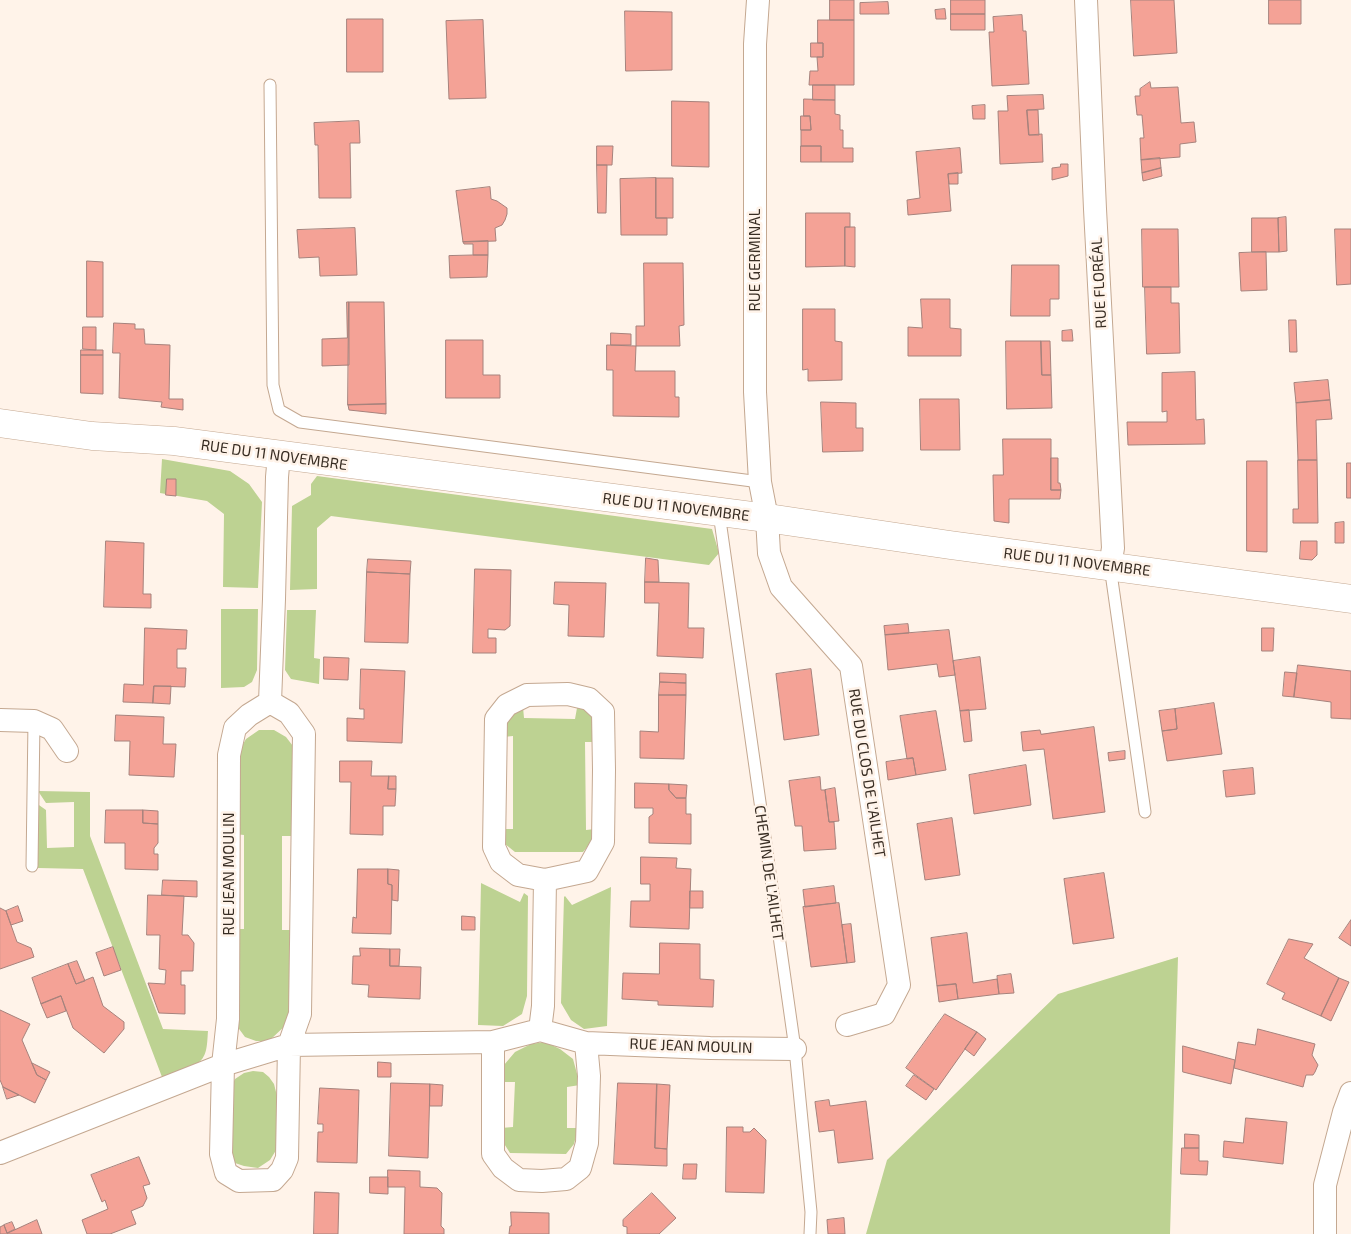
<!DOCTYPE html>
<meta charset="utf-8">
<style>
body{margin:0}
canvas{display:block;background:#fff3e9}
</style>
<canvas width="1351" height="1234"></canvas>
<script>
const ctx = document.querySelector('canvas').getContext('2d');
ctx.lineJoin = 'round';
function paint(path, color) { ctx.fillStyle = color; ctx.fill(path, 'evenodd'); }
function strokePath(path, color, width, dash) { ctx.strokeStyle = color; ctx.lineWidth = width; ctx.lineCap = dash ? 'butt' : 'round'; ctx.setLineDash(dash || []); ctx.stroke(path); }
function drawText(font, color, halo, rows, align = 'center') {
  ctx.font = font + ' "Exo 2",sans-serif'; ctx.lineWidth = 5; ctx.setLineDash([]); ctx.textBaseline = 'middle'; ctx.strokeStyle = halo; ctx.fillStyle = color; for (const [text, x, y, turn = 0] of rows) {
    ctx.save(); ctx.translate(x, y); ctx.rotate((+turn || 0) * Math.PI / 180); ctx.textAlign = isNaN(turn) ? turn : align; if (halo) ctx.strokeText(text, 0, 0); ctx.fillText(text, 0, 0); ctx.restore();
  }
}
paint(new Path2D(`
 M162,459l68,12 19,13 13,18 -4,86 -35,-1 1,-73 -17,-13 -47,-8z
 M317,476l395,53 7,24 -10,12 -378,-49 -14,12v61l-27,1 2,-84 19,-11v-11z
 M221,609h37l-1,61 -5,12 -8,5 -23,1z
 M287,610h29l-2,48 6,1 -1,25 -28,-5 -6,-9z
 M523,707l1,11 51,1 2,-11 7,1 9,7 3,26h-11l1,88 9,-1 -2,11 -10,12h-68l-10,-8 -5,-15h13v-93l-10,1 3,-17z
 M259,730h15l12,7 10,13 -3,86h-11v94h8l-1,92 -20,19h-13l-11,-4 -14,-19 2,-89h11v-94l-9,-1 4,-83 7,-12z
 M38,791l52,1v44l73,193 45,2c-1,11 0,25 -10,32l-36,14 -79,-208 -45,-1 -2,-65 10,7 1,38 27,-1v-45l-28,1z
 M481,883l39,19 4,-9 4,3 -1,100 -5,18 -19,12 -25,-1z
 M611,887l-4,139 -23,3 -13,-9 -10,-17 3,-106 1,-1 7,9z
 M1178,957l-8,277h-304l21,-74 171,-166z
 M545,1042l15,7 13,10 7,26 -13,2v41h11l-4,16 -8,10 -56,-1 -7,-11 -2,-14 12,-1 2,-45h-13l2,-17 11,-13 16,-8z
 M253,1071l10,1 6,5 5,7 3,12 1,51 -8,13 -12,8 -14,-2 -9,-3 -5,-7 -2,-63 7,-14 9,-6z`), '#bdd292');
const building = new Path2D(`
 M830,0h24v20h-24z
 M951,0h34v14h-34z
 M1131,0h43l3,53 -43,3z
 M1269,0h32v24h-32z
 M888,2l1,12h-29v-11z
 M945,9l1,10h-10l-1,-9z
 M625,11l47,1v58l-46,1z
 M951,14h34v16h-34z
 M1022,15l1,16h3l3,53 -37,2 -3,-54h5l-1,-15z
 M347,19h36v53h-36z
 M483,20l3,78 -37,1 -3,-78z
 M818,20h36v65h-45l1,-14h8l-1,-14h6v-14h-5z
 M811,43h12v14h-12z
 M1150,82l1,6 27,-1 3,36 13,-1 2,20 -16,2v13l-39,3 -1,-22h4l-2,-23h-5l-2,-19h5v-7z
 M813,85h22v15h-22z
 M1043,95l1,14 -17,1 2,25 13,-1 1,28 -43,2 -2,-53h10l-1,-15z
 M804,99l31,1v14l5,1v15h3v18h10v14h-32v-16h-20v-16h10l-1,-14h-6z
 M672,101l37,1v65l-37,-1z
 M985,105v14h-12l-1,-13z
 M1027,110h11l1,25h-10z
 M801,116h9l1,14h-10z
 M359,121l1,22h-10l1,55h-32l-1,-53h-3l-1,-22z
 M597,146h16l-1,19h-15z
 M801,146h20v16h-20z
 M960,148l2,25 -14,1 3,37 -43,4 -1,-15 13,-2 -4,-46z
 M1160,158l1,10 -19,5 -1,-13z
 M1061,164h7v12l-16,4v-12l8,-1z
 M597,165h10l-1,48h-8z
 M1161,168l1,8 -19,5 -1,-8z
 M958,173v11h-9l-1,-10z
 M656,178h17v40h-17z
 M656,178v40h11v17h-46l-1,-56z
 M490,187l1,12 6,2 10,7v6l-2,6 -3,5 -7,3 1,13 -33,1 -7,-51z
 M806,213h44v14h-5v39l-39,1z
 M1286,217l1,34 -8,1 -1,-34z
 M1252,218h26l1,34h-27z
 M845,227h10v40l-10,-1z
 M355,228l2,47 -37,1 -1,-19 -20,1 -2,-28z
 M1142,229h36l1,58h-36z
 M1335,229h16v55l-14,1z
 M488,241v14h-15v-11h-9l-1,-2z
 M1266,252l1,38 -26,1 -2,-38z
 M473,255h15l-1,22 -37,1 -1,-22z
 M87,261l16,1v55h-16z
 M644,263h39l1,62 -5,1 1,20h-44v-20h8z
 M1012,265h47v34h-9v17h-39z
 M1145,287h26v16h8l1,50 -33,1z
 M921,299h29v29l11,1v27h-53v-29l14,1z
 M347,302h2v63l-27,1v-27l25,-1z
 M349,302h35l2,102 -38,1z
 M803,309h32v32l7,1v38l-34,1v-12l-5,1z
 M1289,320h7l1,32h-7z
 M114,323l21,1v5h9l1,15 25,1 -1,54h14v11l-22,-3 1,-5 -43,-4 1,-45h-7z
 M83,327h13v23l-13,-1z
 M1072,330l1,11h-11v-10z
 M611,333l20,1v11h-20z
 M446,340h37v35h17v23h-54z
 M1006,341h35l1,34h9l1,33 -45,1z
 M1041,341h9l1,34h-9z
 M607,345l29,1 -1,25h40v26h4v20l-66,-1v-46h-6z
 M81,350h22v5h-22z
 M81,355h22v39l-22,-1z
 M1195,372l1,48 8,-1 1,25 -77,1 -1,-23h40v-11l-5,1v-39z
 M1328,380l2,20 -34,3 -2,-20z
 M920,399h39l1,51h-39z
 M1330,400l2,19 -16,1 1,40h-19l-2,-57z
 M821,402l35,1v25h7v23l-40,1z
 M386,404v10l-37,-4 -1,-5z
 M1003,439h48v51h10l-1,9h-51v24l-15,-2 -1,-46h10z
 M1051,458h7v25h2l1,7h-10z
 M1298,460h19l1,63h-25v-14h5z
 M1247,461h20v91l-20,-1z
 M1347,463h4v35h-4z
 M167,479h9v17l-10,-1z
 M1344,522v21h-9v-20z
 M106,541l38,2 -1,51h8v14l-47,-1z
 M1301,541h16v14l-5,5 -12,-1z
 M646,558l12,2 1,22h-14z
 M368,559l43,2 -1,13 -43,-2z
 M475,569l36,1 -1,56 -5,4 -17,-1v9h8v15h-23z
 M367,572l43,2 -2,69 -43,-1z
 M555,582l51,1 -2,54 -36,-1 1,-31 -15,-1z
 M645,582l44,1 -1,45h16l-1,30 -46,-2 2,-53h-14z
 M908,624l1,9 -24,2 -1,-9z
 M145,628l42,2 -1,19h-9v19h9l-1,19 -31,-1 -1,17 -30,-1 1,-18 19,1z
 M1262,628h12l-1,23h-11z
 M949,630l6,45 -16,2 -2,-13 -49,6 -3,-35z
 M324,657l25,1 -1,22 -24,-1z
 M980,657l6,52 -26,2 -7,-50z
 M1298,665l53,6v48l-20,-1v-16l-37,-5z
 M361,669l44,2 -3,72 -55,-2v-23l17,1v-10h-4z
 M811,669l8,66 -35,5 -8,-66z
 M1285,672l12,1 -3,24 -11,-1z
 M660,673l26,1v9l-26,-1z
 M660,682l26,1v12h-27z
 M154,686h17l-1,18 -17,-1z
 M659,695h27l-2,64 -44,-1v-27l18,1z
 M1214,703l8,51 -55,7 -5,-30 15,-2 -2,-20z
 M1175,709l2,20 -15,2 -3,-20z
 M969,710l3,31 -8,1 -4,-31z
 M936,711l10,59 -30,5 -3,-17 -6,1 -7,-43z
 M116,715l48,2 -1,27h13l-2,33 -45,-2 1,-34h-15z
 M1094,727l11,85 -52,7 -9,-70 -21,2 -2,-19 19,-2 1,4z
 M1125,751v8l-16,2 -1,-8z
 M913,758l3,17 -28,5 -2,-18z
 M340,761h32l-1,15h18l-1,13h8l-1,17h-12v29l-33,-1 1,-52h-11z
 M1026,765l5,40 -57,9 -5,-39z
 M1253,768l2,26 -29,3 -3,-26z
 M389,776h7v13h-8z
 M820,777l1,13h4l4,32h5l2,27 -32,2 -2,-25h-7l-6,-45z
 M635,783l34,1v6l7,8h10v16h5v30l-42,-1v-26l4,-3v-6h-18z
 M669,784l18,1 -1,13h-10l-7,-8z
 M835,788l4,33 -10,1 -4,-32z
 M106,810h37v13l15,1v19l-4,5v6h4v16l-33,-1v-26h-20z
 M143,810l15,1v13l-15,-1z
 M952,818l8,57 -35,5 -8,-56z
 M641,857l36,1 -1,10 15,1 -2,60 -59,-2 1,-26h19v-17h-9z
 M358,869h30v15l4,1 -1,49 -39,-1 1,-16 3,1z
 M388,869l11,1 -1,31 -6,-1v-15l-4,-1z
 M1104,873l10,65 -41,6 -9,-65z
 M163,880l34,1v16l-35,-2z
 M834,886l2,17 -31,4 -2,-17z
 M690,891h13v17h-13z
 M148,895l36,1 -2,39h6l6,8 -1,28h-12v14h4v29l-26,-1 -11,-30 17,1 1,-14 -7,-1 1,-34h-13z
 M839,903l8,60 -36,4 -8,-60z
 M18,906l5,15 -12,4 -5,-14z
 M0,908l6,3 11,31 14,6 3,9 -34,12z
 M462,916l13,1v13h-13z
 M1351,920v26l-12,-8z
 M851,924l4,38 -8,1 -5,-38z
 M967,933l6,50 24,-4 2,15 -41,5 -2,-15 -19,2 -6,-48z
 M1289,939l24,5 -9,14 35,20 -18,38 -39,-17 3,-6 -18,-9z
 M660,943l40,1v35l14,1 -1,27 -55,-2v-4l-36,-2 1,-26 36,1z
 M113,947l8,23 -17,6 -8,-23z
 M360,948l30,1v17l31,1 -1,32 -52,-2 1,-12 -17,-1 1,-28h7z
 M390,949h10l-1,17h-9z
 M77,961l8,20 -9,3 -8,-20z
 M68,964l8,20 17,-7 10,29 21,16v7l-20,24 -31,-25 -12,-32 -20,8 -9,-26z
 M1011,974l3,19 -15,1 -2,-18z
 M1339,978l10,4 -18,39 -10,-5z
 M956,984l2,15 -19,3 -2,-16z
 M61,996l5,15 -19,7 -6,-14z
 M0,1010l30,14 -8,16 15,35 9,5 -11,23 -32,-16 -3,-7z
 M945,1014l32,18 -41,58 -30,-22z
 M1258,1029l57,15 -3,11 6,10 -3,7 -2,3h-7l-3,12 -69,-19 4,-26 17,3z
 M977,1032l9,7 -12,17 -9,-7z
 M1183,1046l52,14 -4,24 -48,-12z
 M378,1062l13,1v14h-13z
 M32,1063l18,9 -4,8 -9,-5z
 M914,1075l20,14 -8,11 -20,-14z
 M391,1083l39,1 -2,74 -39,-2z
 M618,1083l39,1 -2,64 12,1v17l-53,-2z
 M430,1084l13,1 -1,21h-12z
 M657,1084l13,1 -3,64 -12,-1z
 M3,1087l16,8 -12,4z
 M320,1088l39,2 -2,73 -40,-1 1,-30h5v-8h-5z
 M829,1100l1,6 36,-5 7,58 -35,4 -4,-33 -15,2 -4,-30z
 M1246,1118l41,4 -4,42 -60,-7 1,-16 19,2z
 M727,1127h16v5h7l4,-4 12,12 -2,53 -38,-1z
 M1185,1134l14,1v13h-14z
 M1182,1148h17v13h9l-1,14 -26,-1z
 M139,1157l11,27 -7,2 4,12 -4,8 -12,5 5,13 -26,10h-23l-5,-14 26,-11 -3,-9 -3,2 -11,-27z
 M684,1164h13l-1,15h-13z
 M388,1170l32,1v16l17,1 5,5 -1,33 3,3v5h-40l1,-47h-17z
 M370,1177h18v17l-18,-1z
 M315,1192l24,1 -1,41h-24z
 M652,1193l24,25 -17,16h-32v-7l-4,-1v-6z
 M511,1212l38,1v21h-40l1,-8h1z
 M844,1218l1,16h-17l-1,-14z
 M37,1220l5,14h-42v-7l4,-2 3,8z
 M12,1222l3,7 -8,4 -3,-8z`);
paint(building, '#f4a296');
strokePath(building, '#a6827c', 1);
const service = new Path2D(`
 M270,85l3,300 6,25 21,12 460,60
 M719,513l76,536 16,163 -1,22
 M1110,566l35,246
 M32,866l2,-145`);
const minor = new Path2D(`
 M758,0l-3,44v348l5,90 7,36 2,35 12,34 70,79 48,319 -15,29 -37,11
 M1086,0l9,209 18,339 -3,18
 M270,702l19,11 15,21 -4,280 -11,31 -2,113 -5,12 -9,10 -34,1 -13,-8 -5,-19 2,-89 5,-46 1,-264 6,-27 14,-13z
 M270,702l4,-103 3,-122 2,-22
 M0,720l34,1 18,8 15,22
 M540,1030l3,-24 2,-126 -27,-5 -17,-13 -7,-15 2,-128 11,-14 20,-10 41,-1 21,5 14,13 1,58 -1,72 -16,29 -42,9
 M493,1042v112l10,14 16,12 23,1 24,-2 14,-11 7,-25 2,-67 -3,-33
 M0,1153l223,-88 66,-20 204,-3 47,-12 46,13 124,5 85,1
 M1325,1234v-49l19,-73 7,-19`);
const tertiary = new Path2D(`
 M0,423l92,13 82,5 593,77 183,27 401,54`);
strokePath(service, '#c4a891', 13);
strokePath(minor, '#c4a891', 24);
strokePath(tertiary, '#c4a891', 29);
strokePath(service, '#fff', 11);
strokePath(minor, '#fff', 22);
strokePath(tertiary, '#fff', 28);
drawText('15px', '#382d23', '#fff3e9', [
 ["RUE GERMINAL",755,260,-90],
 ["RUE FLORÉAL",1099,283,-93],
 ["RUE DU 11 NOVEMBRE",274,455,8],
 ["RUE DU 11 NOVEMBRE",676,507,7],
 ["RUE DU 11 NOVEMBRE",1077,562,7],
 ["RUE DU CLOS DE L'AILHET",867,773,81],
 ["CHEMIN DE L'AILHET",769,873,82],
 ["RUE JEAN MOULIN",229,874,-90],
 ["RUE JEAN MOULIN",691,1046,2]
]);
</script>
